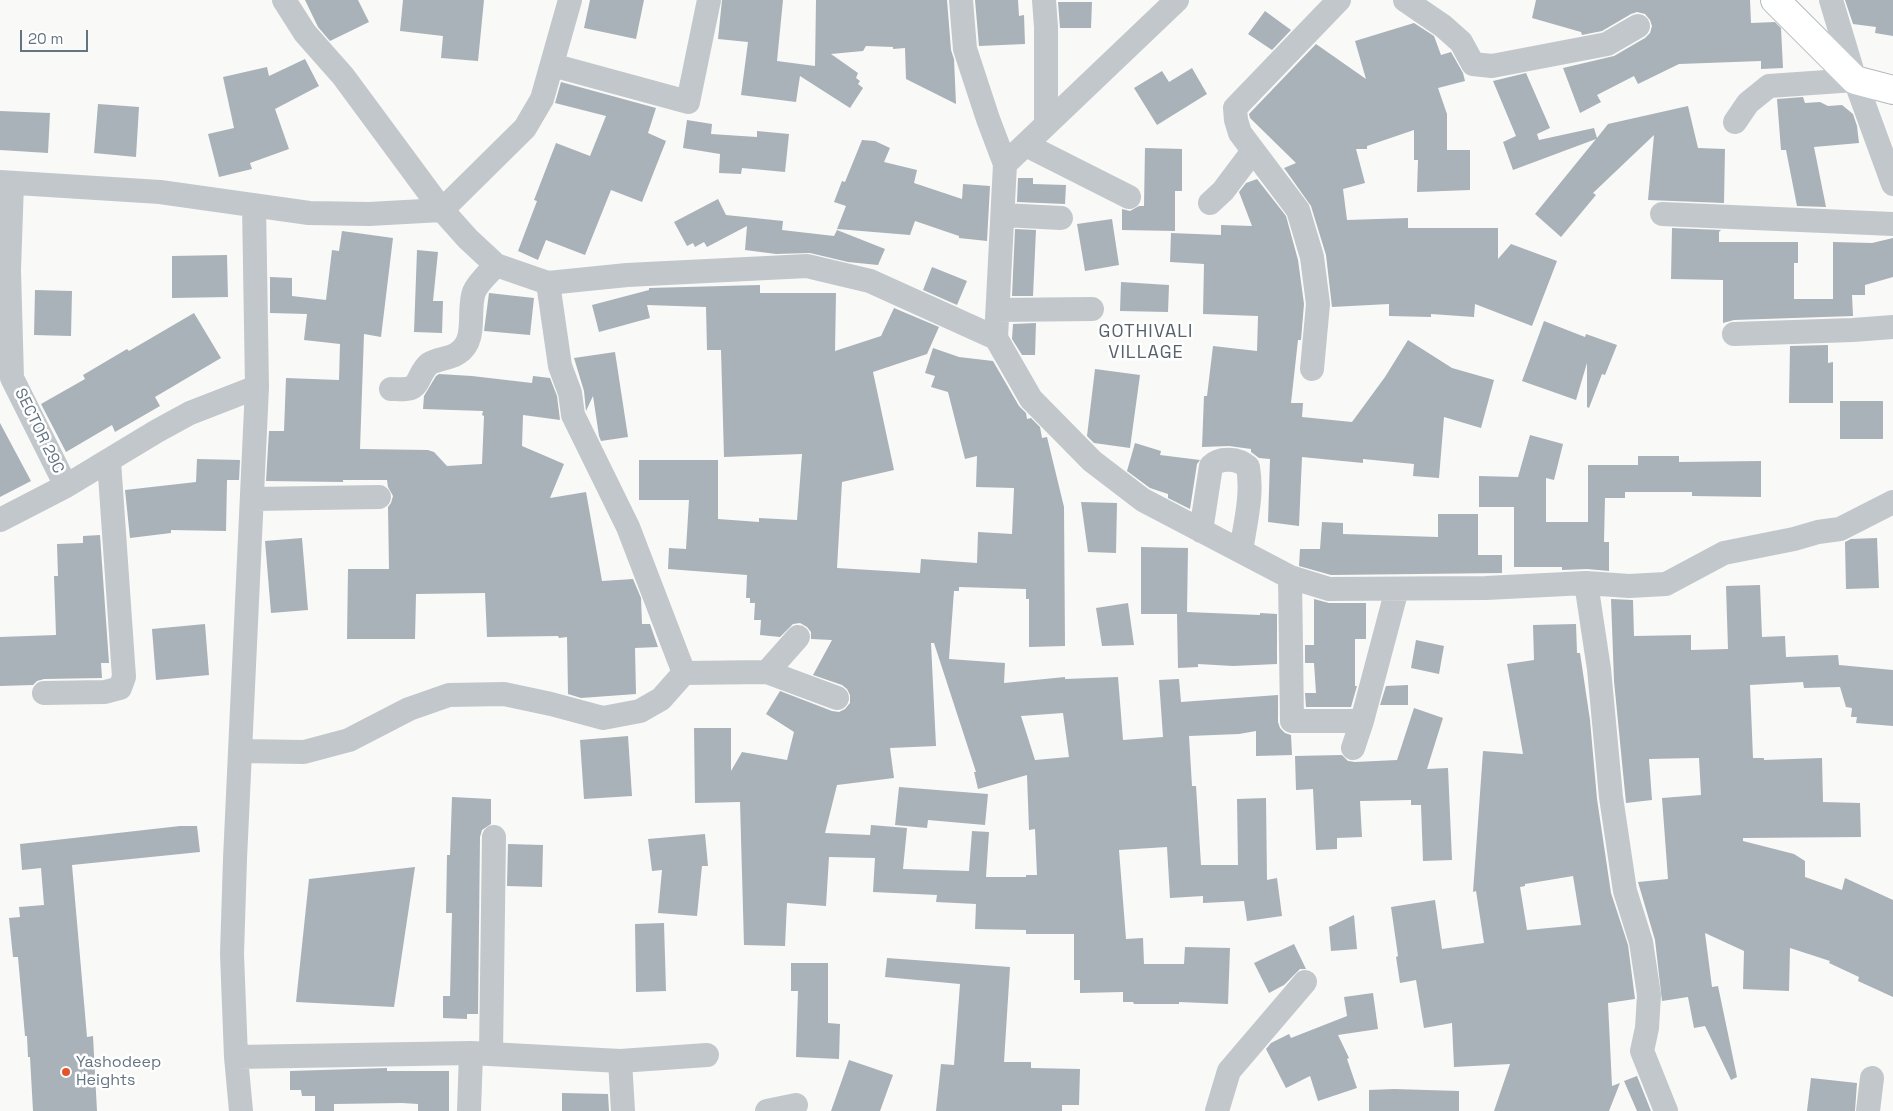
<!DOCTYPE html>
<style>
body{margin:0}
#map{position:relative;width:1893px;height:1111px;overflow:hidden;background:#f9f9f7;font-family:"Space Grotesk",sans-serif}
canvas{display:block}
.scale{position:absolute;left:20px;top:30px;width:68px;height:22px;box-sizing:border-box;border:2px solid #647582;border-top:0;padding-left:6px;font-size:15px;line-height:18px;white-space:nowrap;color:#647582;-webkit-text-stroke:4px #fff;paint-order:stroke}
</style>
<div id="map">
<canvas width="1893" height="1111"></canvas>
<div class="scale">20 m</div>
</div>
<script>
const ctx = document.querySelector('canvas').getContext('2d');
ctx.lineJoin = 'round';
function paint(path, color) { ctx.fillStyle = color; ctx.fill(path, 'evenodd'); }
function strokePath(path, color, width, dash) { ctx.strokeStyle = color; ctx.lineWidth = width; ctx.lineCap = dash ? 'butt' : 'round'; ctx.setLineDash(dash || []); ctx.stroke(path); }
function drawText(font, color, halo, rows, align = 'center') {
  ctx.font = font + ' "Space Grotesk",sans-serif'; ctx.lineWidth = 5; ctx.setLineDash([]); ctx.textBaseline = 'middle'; ctx.strokeStyle = halo; ctx.fillStyle = color; for (const [text, x, y, turn = 0] of rows) {
    ctx.save(); ctx.translate(x, y); ctx.rotate((+turn || 0) * Math.PI / 180); ctx.textAlign = isNaN(turn) ? turn : align; if (halo) ctx.strokeText(text, 0, 0); ctx.fillText(text, 0, 0); ctx.restore();
  }
}
paint(new Path2D(`
 M305,0h53l11,22 -39,19 -12,-14z
 M403,0h81l-6,61 -37,-3 2,-22 -43,-5z
 M590,0h54l-8,39 -52,-11z
 M722,0h61l-6,61 38,5 1,-66h131l4,50 3,9 2,45 -50,-25 -1,-31 -12,1v-2l-27,-1 -3,5 -32,3 27,19 -2,5 4,3 -2,3 5,4 -13,20 -50,-32 -4,26 -55,-7 7,-53 -30,-3z
 M975,0h43l1,16 5,-1 1,29 -46,2z
 M1536,0h214l1,23 24,-1 6,6 2,40 -22,1v-8l-82,3 -41,20 -4,-8 -37,19 4,7 -21,11 -17,-45 51,-12 31,-18 5,-5 2,-7 -2,-6 -5,-6 -8,-2 -6,2 -29,17 -20,4 -1,-3 -49,-14z
 M1845,0h48v36l-18,-3 1,-6 -23,-3z
 M1058,2h34l-1,26h-31z
 M1265,11l26,19 -19,20 -24,-16z
 M1414,23l20,13 7,19 10,-3 12,21 2,8 -27,7 9,26v36h23v40l-53,2 1,-32h-4v-30l-47,16v3h-11l9,34 -22,6 4,31 61,-2v10h90v31l13,-15 46,17 -25,65 -57,-22 -1,13 -43,-3v3l-42,-1v-12l-57,3 -6,-52 -15,-49 -27,-38 12,-5 -46,-45 -1,-4 67,-70 50,35 -11,-38z
 M305,59l14,27 -44,23 14,40 -39,14 2,6 -33,8 -11,-43 26,-6 -11,-51 44,-10 2,9z
 M1192,68l15,26 -50,31 -23,-37 28,-17 7,11z
 M1526,73l24,55 -13,6 2,6 55,-12 3,10 11,-14 80,-18 10,42 27,1 -1,54 -76,-3 6,-65 -61,58 3,2 -35,42 -26,-23 61,-75 -83,31 -10,-28 13,-6 -23,-55z
 M561,82l95,26 -8,25 18,8 -24,61 -31,-12 -26,65 -39,-15 -8,20 -20,-9 19,-50 -3,-1 22,-57 34,13 16,-40 -51,-13z
 M1803,97l2,6 15,-1 8,4 14,-1 11,9 4,12 2,17 -45,4 12,60 -29,-1 -11,-56h-5l-4,-51z
 M98,104l41,3 -3,50 -42,-4z
 M0,111l50,2 -2,40 -48,-3z
 M687,120l25,4 -1,10 46,3v-6l32,3 -4,38 -43,-4 -1,6 -22,-1 1,-19 -37,-6z
 M862,140l13,1 15,7 -6,14 33,8 -3,13 48,16 1,-15 27,2 -3,55 -28,-3v-2l-44,-15 -5,14 -73,-6 9,-23 -12,-4 8,-21 3,1z
 M1145,148l37,1v42h-7v40l-53,-1v-21l8,2 9,-5h5z
 M1018,178h15v6l33,1 -1,19 -48,-2z
 M1257,179l29,37 12,44 6,44 -3,36h-3l-7,63h12l-1,14 50,5 33,-45 23,-37 44,28 42,12 -13,48 -37,-11 -5,61 -26,-2 1,-12 -51,-5v4l-61,-6 -3,69 -31,-4 2,-63 -11,-1 -8,-6v-3l-22,-3 -27,1 2,-51h3l6,-50 44,5 1,-35 -55,-2 1,-50 -34,-2 1,-29 50,2v-10l31,1 -13,-34 7,-9z
 M718,199l8,16 57,6 -1,9 52,6 3,-6 48,19 -7,16 -30,-3 -38,-9 -34,1 -31,-4 2,-24 -40,21 -3,-5 -9,5 -2,-4 -6,3 -13,-24z
 M1112,219l7,46 -34,6 -8,-47z
 M1672,228l49,2 -2,2v10h79v21h-4v36h39v-57l39,1 21,-5v39l-28,8v10h-13l1,21 -119,4 -11,3v-43l-52,-1z
 M1015,229l21,1 -3,66h-21z
 M342,231l51,7 -12,99 -17,-3 -4,115 68,1 6,2 13,14 35,-2 2,-48 -2,-1 1,-4 -60,-2 1,-13 12,-20 3,-2 33,2 60,7 1,-7 17,2 7,18 3,24 -37,-5 -1,31 42,18 -14,34 36,-6 16,89 31,-2 8,19 1,26h8l8,23 -23,1 1,46 -55,4 -13,-4 -1,-57 -8,1 -1,-2 -71,1 -2,-44 -69,1 -1,45h-68l1,-70h41l-1,-62 3,-4 2,-7 -5,-9 -1,-7h-44v2l-77,-1 3,-50h15l2,-53 53,2 1,-36 -36,-4 3,-26 -37,-1v-36l22,1v18l34,4 6,-50 7,1z
 M417,250l21,2 -5,49h10l-1,32 -28,-1z
 M227,255l1,42 -56,1v-42z
 M932,267l35,14 -10,24 -34,-15z
 M1121,282l48,3 -1,27 -48,-1z
 M760,285v8h76l-1,58 46,-15 13,-28 45,19 -12,27 -54,18 21,98 -52,12 -5,86 83,5 1,-14 56,4 1,-31 34,2 2,-46 -38,-1 1,-31 -12,3 -17,-67 -17,-5 4,-11 -10,-3 8,-25 26,9 34,4 26,45 7,7 1,6 4,-1 9,9 2,11 5,-1 17,70 1,139 -36,1v-48h-3v-10l-67,-2v4h-5l-5,68 56,4 -1,20 61,-6v2l53,-2 5,63 40,-3 -4,-57 20,-1 2,23 97,-7v27l2,6 5,5 6,2 1,20 -36,1v-25l-17,3 -50,2 3,50h4l5,79h37l-1,-66 29,-1 1,82 10,-2 5,38 -35,5 -3,-20 -41,2v-7l-33,2 -3,-51 -48,3 7,89 17,-1 1,26h40l1,-17 45,1 -2,56 -49,-2v2h-45l-1,-2h-10v-10l-43,1v-13h-6v-46h-48v-4l-51,-1 1,-25 -40,-2 1,-7 -64,-3 2,-34 -46,-1 -3,49 -39,-3 -2,43 -41,-1 -4,-143 -45,1 -1,-75h37v43l11,-19 45,8 7,-28 -28,-18 14,-23 52,20 7,1 6,-3 5,-6v-8l-3,-6 -5,-4 -29,-10 19,-35 -21,-1v-7l-4,-5 -7,-4 -7,1 -13,13 -20,-2 1,-15h-7l1,-17h-5v-5h-4l1,-23 -79,-6 1,-21 17,1 3,-49h-50v-40h79v59l41,3v-4l38,2 5,-66 -78,3 -3,-107h-14l-1,-43 -59,-2 3,13 -51,14 -7,-27 57,-15v-2zM931,643h3l42,129h-2l4,17 49,-14 2,55 6,-1 2,46h-11v2h-40l3,-45 -17,-1 -3,40 -66,-2 4,-41 -36,-3 -1,10 -45,-2 12,-48 57,-7 -4,-30 46,-2zM1063,713l6,44 -34,3 -14,-44z
 M35,290l37,1 -1,45 -37,-1z
 M489,293l45,5 -4,37 -46,-4z
 M194,313l27,45 -66,39 5,9 -45,26 -3,-7 -46,27 -25,-48 44,-25 -2,-4 44,-26 2,2z
 M1544,321l41,16 1,-3 31,11 -12,30 -3,-1 -13,34 -2,-1v-44l-11,37 -54,-19z
 M1036,323l-1,32h-13l-10,-16 1,-15z
 M1828,345v18l5,-1v41h-44l1,-57z
 M615,352l13,85 -27,4 -2,-5 -6,-40 -7,15 -2,-20 -10,-33z
 M1095,369l45,6 -10,73 -36,-5 -7,-7z
 M1840,401h43v38h-43z
 M0,423l31,58 -31,16z
 M1530,435l33,9 -9,36 -8,-2v44h42v-57h50v-9h41v6l82,-1v36l-69,-1v-4h-67v6h-20l-1,44h5v29l-22,-2 -25,1v-3h-48v-60h-35v-31l39,1z
 M1135,443l26,8 -1,4 40,5 -3,4 -7,45 -22,-11v-4l-18,-6 -23,-17z
 M197,459l43,1 -1,20h-12l-1,51 -55,-1v3l-41,5 -5,-48 71,-8z
 M1081,502l36,1 -1,50 -28,-1z
 M1438,514h40v41h24v18l-171,2 -32,-9 1,-17h20l2,-27 21,1v11l95,3z
 M100,535l9,128h-8l1,15 -58,1 -7,2 -4,4 -33,1v-49l56,-2 -2,-59h4l-1,-32 26,-1v-7z
 M302,538l6,72 -37,3 -6,-72z
 M1877,538l2,50 -33,1 -1,-47 6,-3z
 M1141,547l47,1 -1,64 73,3v-2l17,1v50l-44,2 -35,-2v3l-20,1 -1,-54h-36z
 M1760,585l2,52 23,-1 1,21 52,-2 1,10 54,5v56l-37,-3 1,-6h-6l1,-9 -6,-1 -6,-20 -36,1 -1,-6 -53,3 3,73h11v2l58,-2 1,44 37,1 1,34 -118,1v3l51,13 11,7v16l37,13 3,-12 48,22v97l-35,-16 1,-4 -30,-14 1,-2 -40,-13 -1,43 -46,-2 1,-38 -39,-18 7,54 6,-1 19,91 -6,3 -26,-54 -11,2 -6,-31 -26,4 -7,-61 -17,-58 30,-3 -6,-81 39,-3 -2,-37 -50,1 3,41 -26,3 -12,-122 -3,-82 22,1 1,36 57,-1v15l37,-1 -2,-63z
 M1314,599l15,4h37v36h-11v47h2l-6,21h-45l-1,-14h11l-2,-30h-9v-18h9z
 M1128,603l6,42 -32,1 -6,-38z
 M205,624l4,51 -53,5 -4,-51z
 M1576,624l1,29h3l10,67 7,79 14,94 17,52 7,54 -27,4 4,83 8,-3 -11,28h-115l16,-47 -56,3 -2,-44 -28,5 -8,-48 -16,3 -4,-26 2,-1 -7,-49 44,-7 7,49 42,-6 -8,-52 -3,1 10,-141 40,3 -16,-90 27,-4 -1,-35zM1573,876l8,49 -54,5 -7,-43 5,-1v-2z
 M1416,640l28,6 -5,28 -28,-6z
 M1408,685v20h-28l6,-19z
 M1414,708l29,10 -16,51 21,-1 4,92 -29,1 -2,-56h-10v-5l-51,1 2,36 -25,1v11l-21,1 -3,-61 -17,1 -1,-34 47,-1 6,6 7,1 42,-2z
 M628,736l4,60 -48,3 -4,-59z
 M899,787l89,7 -3,31 -57,-5 -1,8 -32,-3z
 M452,797l39,2v25l-9,6 -2,7 -2,177h-11v5l-24,-1v-22h7l2,-83h-6l1,-58h3z
 M180,826h17l3,26 -128,13 15,172 6,-1 4,75h-64l-3,-54h-2l-1,-21h-2l-7,-79h-5l-4,-39 11,-1 -1,-10 25,-2 -3,-37 -19,2 -2,-26z
 M705,834l3,32h-6l-5,50 -39,-3 4,-43 -10,1 -4,-32z
 M508,844l35,1 -1,42 -35,-1z
 M415,867l-21,140 -98,-5 13,-123z
 M1354,915l3,34 -26,2 -2,-24z
 M664,923l2,68 -30,1 -1,-68z
 M1294,944l12,25h-6l-16,16 -15,8 -15,-30z
 M887,958l123,9 -6,95h27v6l49,1 -1,36h-17v6h-126l5,-47 13,1 6,-81 -75,-7z
 M791,963h37v60l12,1 -1,35 -43,-2 2,-66h-7z
 M1373,993l5,36 -40,6 11,23 -2,1 10,29 -39,13 -8,-25 -24,12 -20,-39 5,-6 18,-9 2,4 56,-22 -3,-19z
 M849,1060l44,15 -13,36h-49z
 M387,1068v3h62v40h-31v-7l-16,-1 -68,1v7h-19v-15h-13l-1,-6h-11v-19z
 M1637,1076l14,35h-14l-13,-30z
 M1811,1078l46,5 -2,28h-48z
 M1394,1089l65,2v20h-90v-21z
 M562,1093l46,1 1,17h-47z`), '#a9b2b8');
const secondary = new Path2D(`
 M1775,0l80,80 38,10`);
strokePath(secondary, '#b2b9be', 30);
strokePath(new Path2D(`
 M284,0l21,33 38,43 99,134 26,29 28,26 52,18 79,-8 180,-9 63,15 126,57
 M961,0l4,49 23,70 17,45
 M1044,0l2,27v98
 M1177,0l-172,164 -9,174 35,61 61,62 51,39 147,77 39,12 157,-1 100,-5 43,3 37,-2 58,-31 70,-14 24,-7 22,-3 53,-27
 M1405,0l38,26 18,16 12,22 19,2 115,-22 31,-18
 M1831,0l24,80 38,104
 M552,65l136,37 21,-102
 M1735,122l13,-19 21,-17 86,-6
 M1026,145l103,52
 M0,182l160,10 149,21 60,1 73,-4 83,-82 17,-29 28,-99
 M12,183l-3,87 3,108 54,108
 M1210,203l13,-12 30,-40
 M1662,214l231,10
 M1003,215l58,3
 M548,283l12,83 10,27 3,22 55,112 56,146
 M998,310l94,-1
 M1734,334l119,-4 40,-3
 M1312,369l6,-65 -6,-47 -14,-47 -58,-77 -4,-13 -1,-12 104,-108
 M391,389c6,0 14,1 20,-1 9,-4 9,-17 18,-24 9,-6 21,-5 29,-11 20,-13 9,-42 16,-61 4,-10 15,-19 22,-27
 M253,499l126,-2
 M0,520l66,-34 91,-55 33,-18 67,-26
 M1201,531l10,-65c9,-9 27,-8 37,1 5,28 -3,57 -7,84
 M1290,577l2,144h70l35,-132
 M1586,583l13,86 12,128 14,94 16,51 8,53 -2,33 -5,23 24,60
 M767,672l31,-35
 M44,693l61,-1 15,-4 4,-11 -15,-216
 M1353,748l9,-27
 M241,751l63,1 45,-12 60,-31 40,-14 55,-1 47,10 52,14 37,-7 21,-12 23,-26 83,-1 70,26
 M491,1053l3,-216
 M236,1057l235,-4 149,8 87,-6
 M620,1061l3,50
 M241,1111l-5,-54 -4,-103 3,-95 22,-472 -3,-182
 M469,1111l2,-58
 M767,1111l29,-6
 M1217,1111l12,-40 76,-89
 M1868,1111l4,-33`), '#c2c7cb', 24);
strokePath(secondary, '#fff', 28);
for (const [x, y, r, color] of [
 [66,1072,5,"#e4542c"]
]) { const dot = new Path2D(); dot.arc(x, y, r, 0, 2 * Math.PI); ctx.fillStyle = color; ctx.fill(dot); strokePath(dot, '#fff', 2); }
drawText('16px', '#647582', '#fff', [
 ["SECTOR 29C",39,431,64]
]);
drawText('16px', '#647582', '#fff', [
 ["Yashodeep",76,1063],
 ["Heights",76,1081]
], 'left');
ctx.letterSpacing = '1px';
drawText('18px', '#56636d', '#fff', [
 ["GOTHIVALI",1146,332],
 ["VILLAGE",1146,353]
]);
ctx.letterSpacing = '0px';
</script>
